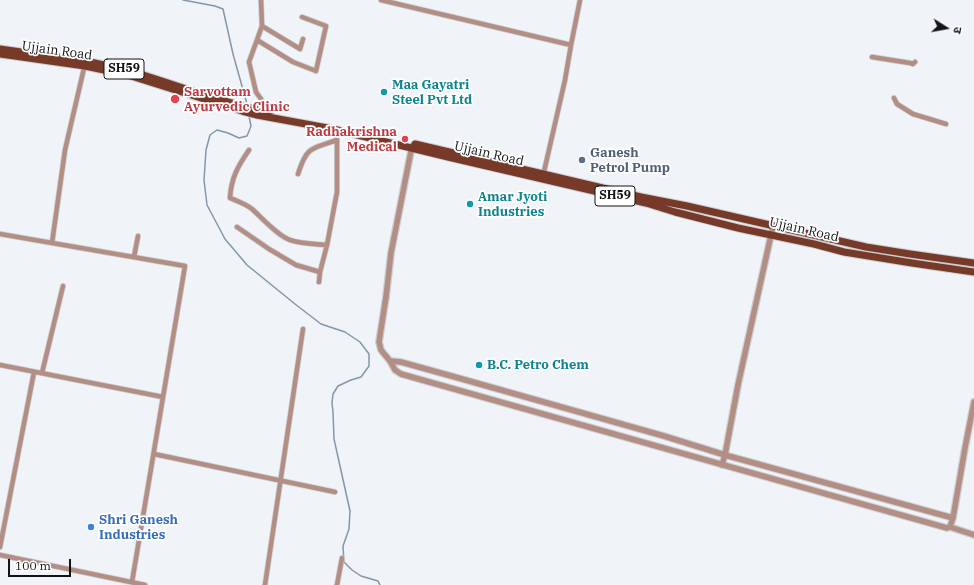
<!DOCTYPE html>
<meta charset="utf-8">
<style>
body{margin:0}
#map{position:relative;width:974px;height:585px;overflow:hidden;background:#f0f3f8;font-family:"IBM Plex Serif","Noto Sans Devanagari",serif}
canvas{display:block}
.north{position:absolute;left:926px;top:8px;width:40px;height:40px;-webkit-text-stroke:3px #fff;paint-order:stroke;rotate:101deg;font-size:11px;font-weight:700;line-height:16px;text-align:center;color:#121315}
.north::after{content:'';display:block;margin:auto;width:14px;height:18px;background:#121315;clip-path:polygon(50% 0,100% 100%,50% 72%,0 100%)}
.scale{position:absolute;left:8px;top:559px;width:63px;height:18px;box-sizing:border-box;border:2px solid #121315;border-top:0;padding-left:5px;font-size:12px;line-height:14px;white-space:nowrap;color:#121315;-webkit-text-stroke:3px #fff;paint-order:stroke}
</style>
<div id="map">
<canvas width="974" height="585"></canvas>
<div class="north">उ</div>
<div class="scale">100 m</div>
</div>
<script>
const ctx = document.querySelector('canvas').getContext('2d');
ctx.lineJoin = 'round';
function strokePath(path, color, width, dash) { ctx.strokeStyle = color; ctx.lineWidth = width; ctx.lineCap = dash ? 'butt' : 'round'; ctx.setLineDash(dash || []); ctx.stroke(path); }
function drawText(font, color, halo, rows, align = 'center') {
  ctx.font = font + ' "IBM Plex Serif",serif'; ctx.lineWidth = 3.5; ctx.setLineDash([]); ctx.textBaseline = 'middle'; ctx.strokeStyle = halo; ctx.fillStyle = color; for (const [text, x, y, turn = 0] of rows) {
    ctx.save(); ctx.translate(x, y); ctx.rotate((+turn || 0) * Math.PI / 180); ctx.textAlign = isNaN(turn) ? turn : align; if (halo) ctx.strokeText(text, 0, 0); ctx.fillText(text, 0, 0); ctx.restore();
  }
}
strokePath(new Path2D(`
 M183,0l32,6 8,3 10,45 14,50
 M249,116l2,10 -4,10 -8,2 -11,-5 -11,-3 -7,5 -4,15 -2,30 3,25 18,34 22,26 48,39 26,20 24,8 15,10 9,12v12l-8,11 -10,3 -13,6 -5,8 -1,9 1,9 1,27 16,72 -1,18 -6,17 1,16 8,8 9,6 17,5 2,4`), '#8397a9', 1.5);
const minor = new Path2D(`
 M381,0l190,45
 M262,26l38,23 3,-10
 M257,40l5,-14 -1,-26
 M872,57l38,6 3,1 2,-2
 M894,98l3,6 16,10 33,10
 M271,113l-15,-21 -7,-30 8,-22 36,22 23,9 10,-45 -24,-9
 M249,150c-11,16 -18,28 -19,48 7,3 16,6 22,11 10,9 26,27 38,31 12,4 25,4 37,5
 M298,174c9,-28 13,-25 39,-34
 M543,176l22,-96 6,-35 9,-45
 M237,227l32,22 27,16 24,7
 M0,234l185,32 -53,316
 M52,243l13,-93 20,-86
 M134,257l4,-21
 M319,282l1,-10 7,-27 10,-53v-52l-4,-11
 M0,365l163,32
 M42,373l21,-87
 M154,454l181,38
 M0,547l34,-175
 M0,555l145,30
 M265,585l38,-256
 M337,585l5,-27`);
const tertiary = new Path2D(`
 M412,146l-21,107 -5,44 -7,45 2,8 9,11 5,9 6,4 546,154 3,-1 24,8
 M390,361l11,1 54,15 209,59 61,19 228,63
 M722,465l3,-10 13,-70 35,-159
 M950,527l3,-9 12,-70 9,-46`);
const primary = new Path2D(`
 M0,49l85,12 43,9
 M0,54l85,12 43,9 114,36 15,4 76,14 115,28 198,46 29,9 63,16 76,16 30,8 68,11 62,9
 M140,74c42,13 84,29 128,38
 M415,144l226,53 46,9 179,41 44,7 64,9`);
strokePath(minor, '#cccfd4', 6);
strokePath(tertiary, '#cccfd4', 8);
strokePath(primary, '#cccfd4', 9);
strokePath(minor, '#b38e84', 4.5);
strokePath(tertiary, '#b38e84', 5.5);
strokePath(primary, '#773a29', 7);
for (const [x, y, r, color] of [
 [384,92,4,"#0f9aa8"],
 [175,99,5,"#e0444e"],
 [405,139,4,"#e0444e"],
 [582,160,4,"#5c6f8a"],
 [470,204,4,"#0f9aa8"],
 [479,365,4,"#0f9aa8"],
 [91,527,4,"#3f7fe0"]
]) { const dot = new Path2D(); dot.arc(x, y, r, 0, 2 * Math.PI); ctx.fillStyle = color; ctx.fill(dot); strokePath(dot, '#fff', 1.5); }
for (const [x, y, w] of [
 [124,69,40],
 [615,196,40]
]) { const box = new Path2D(); box.roundRect(x - w / 2, y - 10, w, 20, 3); ctx.fillStyle = '#fff'; ctx.fill(box); strokePath(box, '#121315', 1); }
drawText('bold 12px', '#121315', null, [
 ["SH59",124,69],
 ["SH59",615,196]
]);
drawText('13px', '#121315', '#fff', [
 ["Ujjain Road",57,51,8],
 ["Ujjain Road",489,154,13],
 ["Ujjain Road",804,230,13]
]);
drawText('bold 13px', '#0d838f', '#fff', [
 ["Maa Gayatri",392,85],
 ["Steel Pvt Ltd",392,100],
 ["Amar Jyoti",478,197],
 ["Industries",478,212],
 ["B.C. Petro Chem",487,365]
], 'left');
drawText('bold 13px', '#be3a42', '#fff', [
 ["Sarvottam",184,92],
 ["Ayurvedic Clinic",184,107],
 ["Radhakrishna",397,132,"right"],
 ["Medical",397,147,"right"]
], 'left');
drawText('bold 13px', '#4e5e75', '#fff', [
 ["Ganesh",590,153],
 ["Petrol Pump",590,168]
], 'left');
drawText('bold 13px', '#366cbe', '#fff', [
 ["Shri Ganesh",99,520],
 ["Industries",99,535]
], 'left');
</script>
